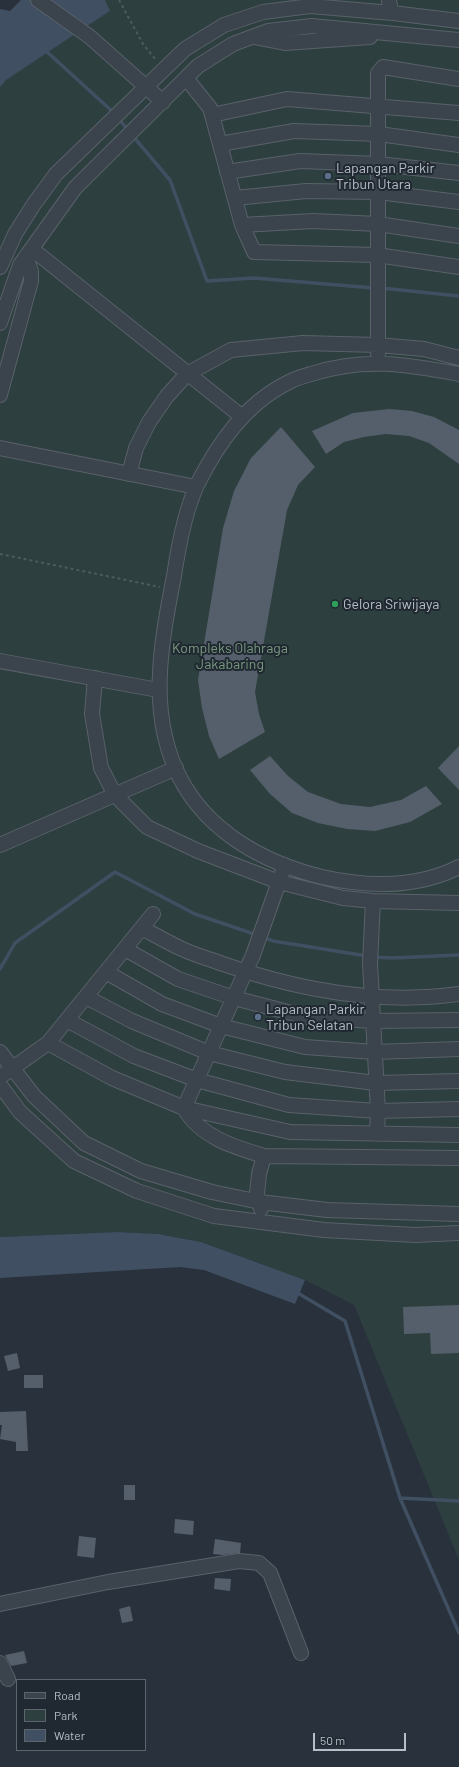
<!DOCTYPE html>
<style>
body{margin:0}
#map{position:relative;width:459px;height:1767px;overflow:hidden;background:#28313c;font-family:Barlow,sans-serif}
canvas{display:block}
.legend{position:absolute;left:16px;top:1679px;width:130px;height:72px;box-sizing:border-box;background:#202831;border:1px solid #5c646d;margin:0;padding:5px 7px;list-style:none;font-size:12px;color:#b7bec7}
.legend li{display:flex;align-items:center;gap:8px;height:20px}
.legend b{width:20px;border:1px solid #5c646d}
.scale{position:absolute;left:313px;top:1733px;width:93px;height:18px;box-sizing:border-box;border:2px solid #b7bec7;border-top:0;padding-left:5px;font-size:12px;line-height:14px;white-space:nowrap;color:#b7bec7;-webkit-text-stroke:3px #202831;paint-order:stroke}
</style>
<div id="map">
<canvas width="459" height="1767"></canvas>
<ul class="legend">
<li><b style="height:5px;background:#3b434c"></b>Road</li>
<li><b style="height:11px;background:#2d3f3f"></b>Park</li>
<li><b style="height:11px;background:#405062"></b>Water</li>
</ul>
<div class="scale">50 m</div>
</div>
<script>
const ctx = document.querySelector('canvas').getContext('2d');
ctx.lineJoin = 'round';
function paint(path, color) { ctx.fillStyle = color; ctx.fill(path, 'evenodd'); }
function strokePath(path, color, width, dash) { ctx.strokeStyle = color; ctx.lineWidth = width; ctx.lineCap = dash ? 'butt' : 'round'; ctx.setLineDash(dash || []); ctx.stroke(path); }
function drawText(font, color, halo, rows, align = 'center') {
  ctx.font = font + ' Barlow,sans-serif'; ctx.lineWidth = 4; ctx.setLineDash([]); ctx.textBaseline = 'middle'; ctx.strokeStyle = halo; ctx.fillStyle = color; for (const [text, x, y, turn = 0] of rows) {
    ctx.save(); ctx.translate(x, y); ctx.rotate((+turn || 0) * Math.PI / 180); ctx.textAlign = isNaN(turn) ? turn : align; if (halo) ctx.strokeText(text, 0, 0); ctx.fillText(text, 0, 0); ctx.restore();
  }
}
paint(new Path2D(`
 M105,0h354v1560l-105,-255 -49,-25 -104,-38 -43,-8 -40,-2 -118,5v-1163l6,5 103,-67z`), '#2d3f3f');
paint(new Path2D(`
 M21,0h84l5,11 -104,69 -6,7v-78l10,2z
 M118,1232l40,2 43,8 104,38 -10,24 -91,-34 -24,-3 -180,11v-41z`), '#405062');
strokePath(new Path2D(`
 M45,50l69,63
 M118,118l10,12
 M132,135l38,45 37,101 47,-3 120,10
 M381,288l78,8
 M263,937l10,4 94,15
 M373,957l19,1 67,-3
 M0,969l15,-26 100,-71 80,42 62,21
 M296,1292l49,29 55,177 59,135
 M400,1498l59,3`), '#405062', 3.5);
paint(new Path2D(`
 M389,409l23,2 22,6 25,13v34l-30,-21 -20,-7 -23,-2 -22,3 -20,5 -18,12 -14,-23 41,-18z
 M281,427l34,40 -17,18 -11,25 -32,182 4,22 6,18 -46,27 -10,-23 -7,-28 -4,-28 25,-152 11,-37 17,-33z
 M459,746v44l-21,-22z
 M270,756l18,20 20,16 33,12 29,3 31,-7 25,-14 16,18 -32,18 -35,9 -28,-2 -29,-6 -26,-10 -22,-19 -20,-24z
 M459,1305v48l-28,1 -1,-21 -26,1 -1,-27z
 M17,1353l3,15 -12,3 -4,-15z
 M24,1375h19v13h-19z
 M26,1411l2,40h-12v-9l-16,-3 2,-14h-2v-13z
 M124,1485h11v15h-11z
 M175,1519l19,2 -1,14 -19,-2z
 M79,1536l17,2 -2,20 -17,-2z
 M215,1539l26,4 -1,10 -17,2 -10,-1z
 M215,1578l16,1 -1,12 -16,-2z
 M130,1606l3,15 -11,2 -3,-14z
 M24,1651l3,12 -16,3 -6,-11z`), '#555f6b');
const minor = new Path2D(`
 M38,0l52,37 73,65
 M389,0l2,12
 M254,37l31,6 85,-6
 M186,78l24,30 32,117 12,27 123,3 82,12
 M212,115l75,-16 172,14
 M220,144l74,-13 85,3 80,11
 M227,172l73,-11 79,3 80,9
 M235,198l71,-7 72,1 81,10
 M242,225l71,-4 65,3 81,12
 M32,249l209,167
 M0,267l15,-33 19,-30 22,-30 129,-125 39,-24 39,-13 47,-6 83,7 66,8
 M0,323l20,-58 55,-77 123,-122 35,-22 35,-13 44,-5 147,14
 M378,354v-281l5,-6 76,12
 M459,374c-54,-10 -95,-17 -148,0 -7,2 -15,4 -22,8 -43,21 -71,61 -92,103 -11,24 -19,64 -23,91 -13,67 -27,138 6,202 28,54 84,85 142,99 45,10 95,11 137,-10
 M0,395l31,-114v-10l-5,-15
 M0,448l196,39
 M129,474l7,-26 13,-26 18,-26 20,-22 44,-24 72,-7 75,2 46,4 35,9
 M0,661l158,29
 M95,678l-3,36 9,54 14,27 32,32 51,24 81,31 64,16 30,3 86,2
 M0,845l176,-77
 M285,865l-32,90 -69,153c16,29 50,39 80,48l195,2
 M373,901l-3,62 8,148 -1,23
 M153,914l-105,129 64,35 72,30 106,24 169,3
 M142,928c13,7 27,15 40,21 13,6 27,10 41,15 75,26 156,41 236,30
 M125,949l53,30 56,19 73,19 66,4 86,-1
 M106,972l56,32 59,22 84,21 70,5 84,-3
 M86,997l46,24 77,32 76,19 91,11 83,-2
 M67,1020l67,36 63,24 92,25 89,6 81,-2
 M0,1052l34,44 50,47 57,28 71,21 48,10 67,8 132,4
 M0,1077l48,-34
 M0,1085l20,27 54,49 63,30 77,25 110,14 91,5 44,-2
 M261,1209l-4,-15 2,-20 5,-18
 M0,1604l108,-22 131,-21 20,2 11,10 31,80
 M0,1663l8,16`);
strokePath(minor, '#59616a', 16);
strokePath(new Path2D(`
 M119,0l24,44 13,16
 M0,554l160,33`), '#4c5c5e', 2, [3, 3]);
strokePath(minor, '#3b434c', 14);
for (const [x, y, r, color] of [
 [328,176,4,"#5c6f8a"],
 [335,604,4,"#2e9e5b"],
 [258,1017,4,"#5c6f8a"]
]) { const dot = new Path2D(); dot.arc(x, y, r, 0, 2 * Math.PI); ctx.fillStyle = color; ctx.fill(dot); strokePath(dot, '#202831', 1.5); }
drawText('14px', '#b7bec7', '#202831', [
 ["Lapangan Parkir",336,168],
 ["Tribun Utara",336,184],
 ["Gelora Sriwijaya",343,604],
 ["Lapangan Parkir",266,1009],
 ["Tribun Selatan",266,1025]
], 'left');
drawText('14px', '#799a7f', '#202831', [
 ["Kompleks Olahraga",230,648],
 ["Jakabaring",230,664]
]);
</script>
